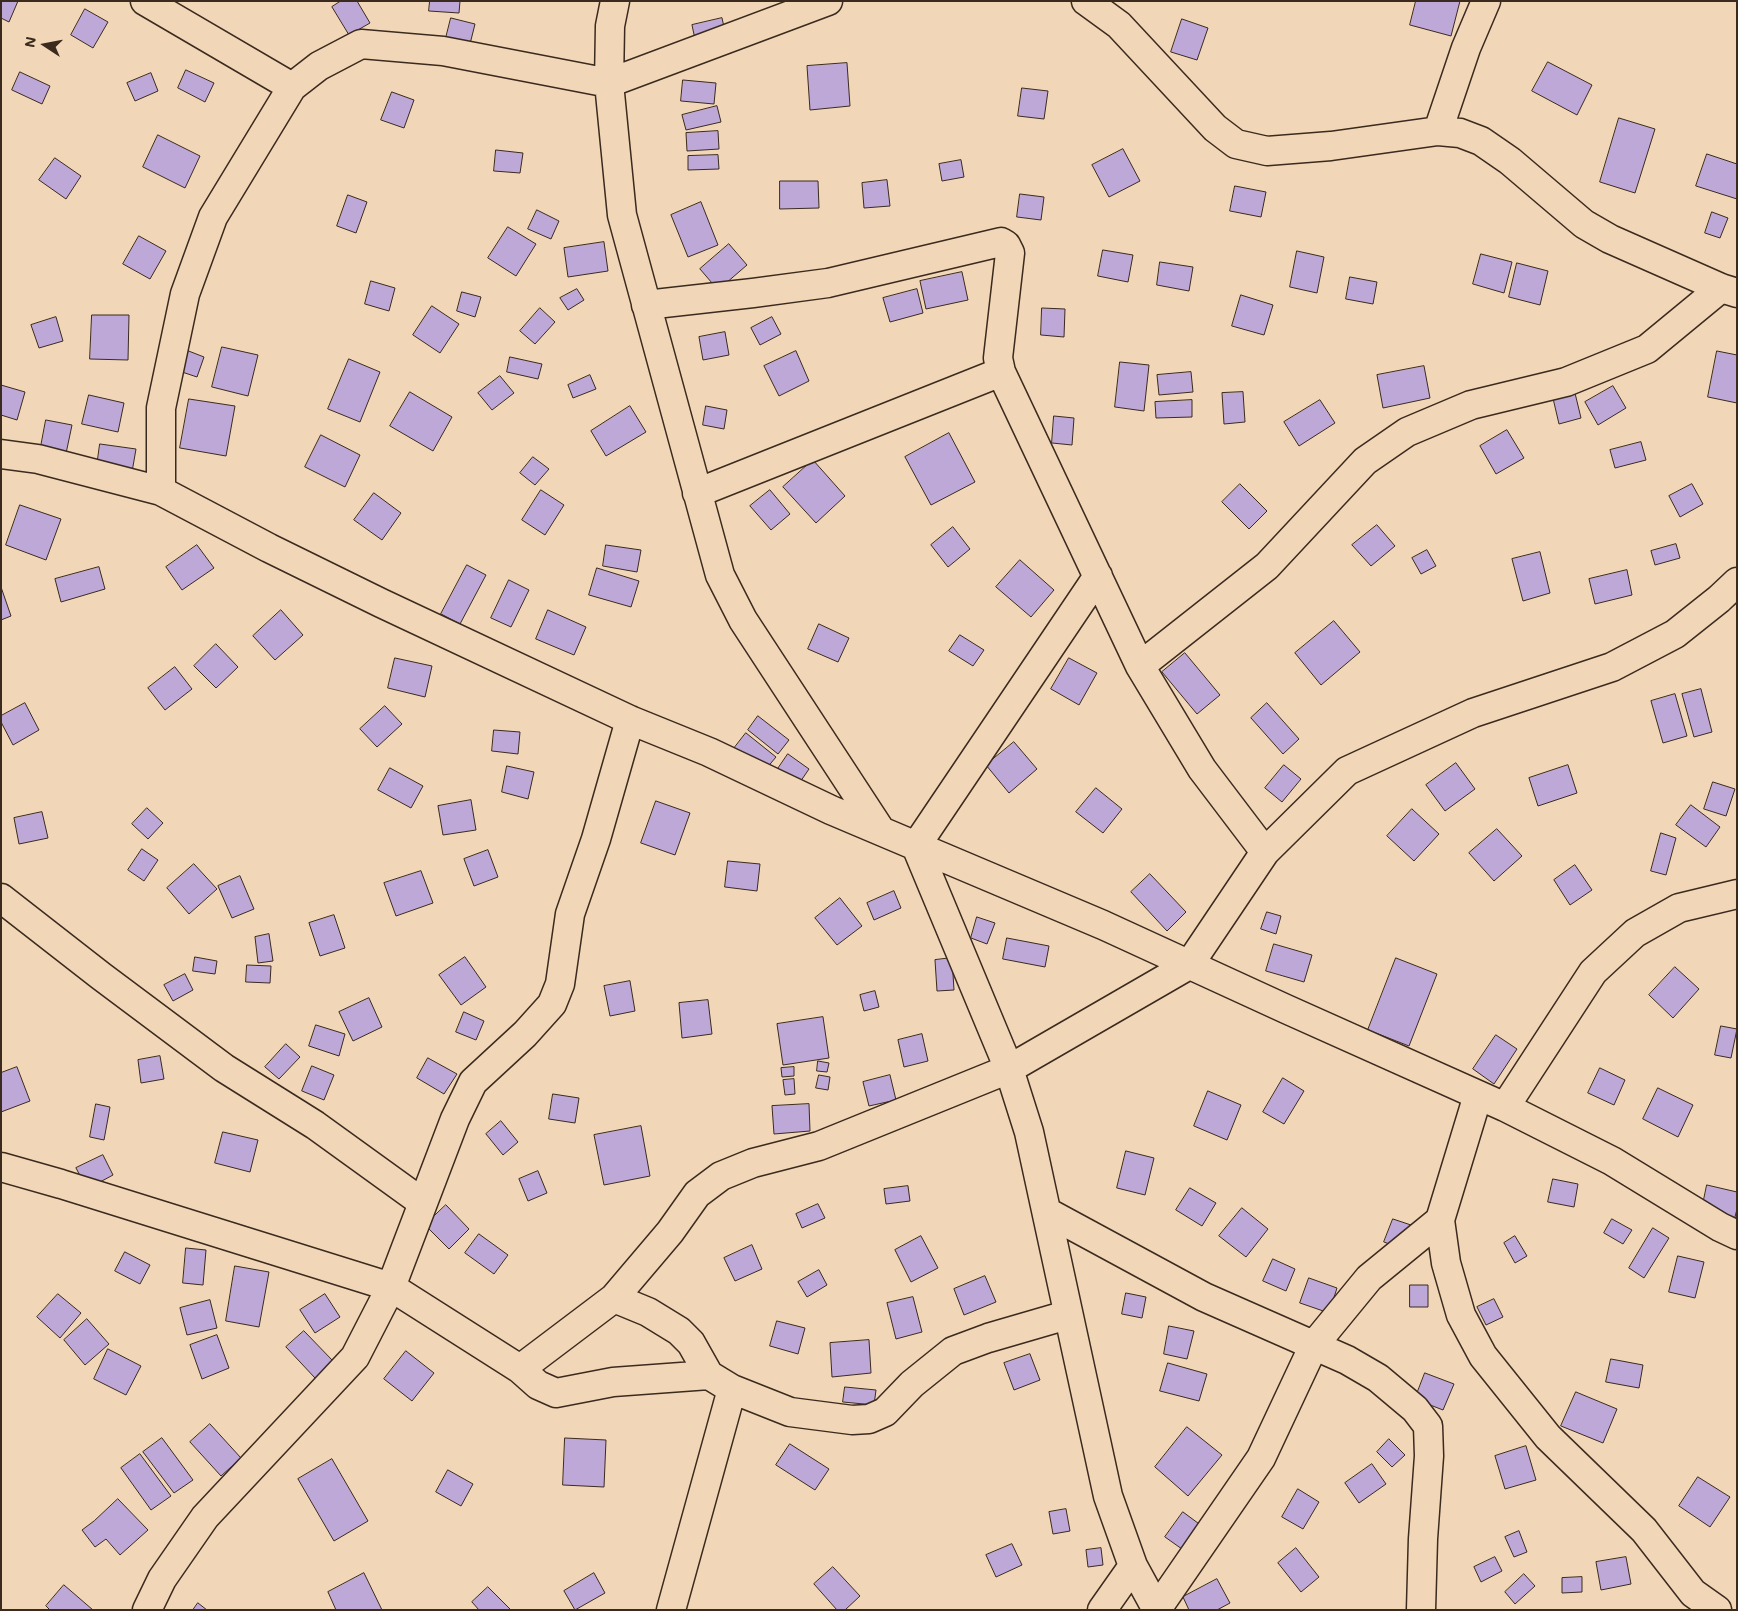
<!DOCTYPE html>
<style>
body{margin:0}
#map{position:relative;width:1738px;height:1611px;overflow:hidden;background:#f1d7b8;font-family:Mali,sans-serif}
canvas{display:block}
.frame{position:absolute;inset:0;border:2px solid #3b2a1e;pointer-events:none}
.north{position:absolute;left:20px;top:20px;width:50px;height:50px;-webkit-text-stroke:4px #f1d7b8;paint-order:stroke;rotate:281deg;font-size:14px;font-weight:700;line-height:20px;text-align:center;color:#3b2a1e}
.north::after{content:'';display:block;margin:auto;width:18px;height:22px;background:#3b2a1e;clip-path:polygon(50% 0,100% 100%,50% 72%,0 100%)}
</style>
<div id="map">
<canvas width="1738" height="1611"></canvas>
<div class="frame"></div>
<div class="north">N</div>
</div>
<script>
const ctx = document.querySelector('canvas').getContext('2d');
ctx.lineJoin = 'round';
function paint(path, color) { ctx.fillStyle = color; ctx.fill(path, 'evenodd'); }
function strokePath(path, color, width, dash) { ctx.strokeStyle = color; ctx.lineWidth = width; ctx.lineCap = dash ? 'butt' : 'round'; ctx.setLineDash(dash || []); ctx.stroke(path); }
const building = new Path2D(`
 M1,1h17l-9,21 -8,-4z
 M341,1h16l13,22 -21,12 -17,-28z
 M430,1h30l-1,12 -30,-2z
 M1416,1h44l-9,35 -41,-11z
 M85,9l23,13 -15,26 -22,-13z
 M451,18l24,6 -5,20 -24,-6z
 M722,18l4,18 -30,8 -4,-19z
 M1182,19l26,9 -11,32 -26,-8z
 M1548,62l44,23 -15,30 -45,-24z
 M847,63l3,43 -40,4 -3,-44z
 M186,70l28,13 -9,19 -27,-14z
 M20,72l30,14 -8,18 -30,-14z
 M151,73l7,18 -23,10 -8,-18z
 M683,80l33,3 -2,21 -33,-3z
 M1022,88l26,3 -4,28 -26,-3z
 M392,92l22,8 -10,28 -23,-8z
 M717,106l4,16 -35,8 -4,-15z
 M1619,118l36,11 -20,64 -35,-11z
 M718,131l1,18 -32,2 -1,-18z
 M158,135l42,21 -15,32 -42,-21z
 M1123,149l17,32 -31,16 -17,-32z
 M496,150l27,3 -3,20 -26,-2z
 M1707,154l30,10v35l-41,-13z
 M718,155l1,14 -31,1v-14z
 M55,158l26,18 -15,23 -27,-19z
 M961,160l3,17 -22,4 -3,-17z
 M887,180l3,26 -26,2 -2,-25z
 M780,181h38l1,27 -39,1z
 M1235,186l31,6 -5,25 -31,-6z
 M1020,194l24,3 -3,23 -24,-3z
 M348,195l19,7 -11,31 -19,-7z
 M701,202l17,43 -30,12 -17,-42z
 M537,210l22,11 -8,18 -23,-10z
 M1712,212l16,6 -8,20 -15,-5z
 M508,227l28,17 -20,32 -28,-18z
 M139,236l27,15 -16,28 -27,-15z
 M604,242l4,29 -40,6 -4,-29z
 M729,244l18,21 -29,25 -18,-21z
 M1103,250l30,5 -5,27 -30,-6z
 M1297,251l27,6 -7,36 -27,-6z
 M1481,254l31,8 -8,31 -31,-9z
 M1160,262l33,5 -4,24 -32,-6z
 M1517,263l31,8 -8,34 -31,-8z
 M962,272l6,28 -42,9 -6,-28z
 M1350,277l27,5 -4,22 -27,-5z
 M371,281l24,7 -6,23 -24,-7z
 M577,289l7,11 -16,10 -8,-12z
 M917,289l6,24 -33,9 -7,-24z
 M462,292l19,5 -6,20 -18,-6z
 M1241,295l32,10 -9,30 -32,-9z
 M432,306l27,18 -19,29 -27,-18z
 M540,308l15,14 -20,22 -15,-13z
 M1042,308l23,1 -1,28 -23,-2z
 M92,315h37l-1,45 -38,-1z
 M56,317l7,24 -24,7 -8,-23z
 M772,317l9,17 -21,11 -9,-17z
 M725,332l4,23 -26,5 -4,-23z
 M222,347l36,8 -10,41 -36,-9z
 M186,350l18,7 -7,20 -18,-6z
 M796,351l13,30 -30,15 -15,-30z
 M1717,351l20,4v48l-29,-6z
 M510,357l32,7 -4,15 -31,-7z
 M349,359l31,13 -20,50 -32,-13z
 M1120,362l29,3 -5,46 -29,-4z
 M1424,366l6,32 -47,10 -6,-33z
 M1191,372l2,20 -34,3 -2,-20z
 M590,375l6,14 -23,9 -5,-13z
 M500,376l14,17 -22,17 -14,-17z
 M1,385l24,7 -8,28 -16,-5z
 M1613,386l13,22 -28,17 -13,-23z
 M1574,389l7,29 -22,6 -7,-30z
 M410,392l42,25 -19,34 -43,-25z
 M1243,392l2,30 -21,2 -2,-31z
 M89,395l35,8 -6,29 -36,-8z
 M189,399l46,7 -9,50 -46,-8z
 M1192,400v17l-36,1 -1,-16z
 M1320,400l15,23 -36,23 -15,-24z
 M630,406l16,26 -40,24 -15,-25z
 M706,406l21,4 -3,19 -21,-4z
 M1054,416l20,2 -2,27 -20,-2z
 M46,420l26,5 -8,38 -25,-6z
 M1507,430l17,28 -28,16 -16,-28z
 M949,433l26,49 -44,23 -26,-48z
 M321,435l39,20 -15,32 -40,-20z
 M1641,442l5,18 -31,8 -5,-18z
 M100,444l36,5 -4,23 -35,-6z
 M533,457l16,12 -14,16 -15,-12z
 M813,460l32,36 -29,27 -33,-36z
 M1240,484l27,27 -18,18 -27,-27z
 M1692,484l11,20 -23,13 -11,-21z
 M541,490l23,15 -19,30 -23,-15z
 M770,490l20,24 -19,16 -21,-24z
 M374,493l27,20 -19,27 -28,-20z
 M20,505l41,14 -15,41 -40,-15z
 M1377,525l18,21 -24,20 -19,-21z
 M953,527l17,22 -22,18 -17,-22z
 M1676,544l4,14 -25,7 -4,-14z
 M197,545l17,23 -32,22 -16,-23z
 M606,545l35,5 -4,22 -34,-6z
 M1427,550l9,16 -15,8 -9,-16z
 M1540,552l10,41 -27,8 -11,-42z
 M1020,560l34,30 -23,27 -35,-30z
 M467,565l19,10 -26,49 -19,-10z
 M99,567l6,22 -44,13 -6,-23z
 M597,568l42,13 -8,26 -42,-12z
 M1627,570l5,25 -37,9 -6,-25z
 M509,580l20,10 -18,37 -20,-9z
 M1,587l10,29 -10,4z
 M281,610l22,25 -28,25 -22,-24z
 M548,610l38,17 -12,28 -38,-16z
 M1334,621l26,31 -39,33 -26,-32z
 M819,624l30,14 -11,24 -30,-13z
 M960,635l24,15 -11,16 -24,-15z
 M216,644l22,23 -22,21 -22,-22z
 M1185,653l35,42 -23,19 -35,-42z
 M395,658l37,8 -7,31 -37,-9z
 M1069,658l28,15 -18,32 -28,-16z
 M175,667l17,22 -27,21 -17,-22z
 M1701,689l11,43 -18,5 -12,-43z
 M1675,694l12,42 -24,7 -12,-42z
 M25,703l14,27 -26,15 -12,-23v-6z
 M1267,703l32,36 -16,15 -32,-36z
 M385,706l17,18 -25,23 -17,-18z
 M758,716l31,24 -11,14 -30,-24z
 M494,730l26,2 -2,22 -26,-3z
 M746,733l30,24 -15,18 -29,-24z
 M1014,742l23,27 -28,24 -23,-28z
 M788,754l21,15 -15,22 -21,-15z
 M1456,763l19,26 -30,22 -19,-26z
 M1284,765l17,14 -19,23 -17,-14z
 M1568,765l9,28 -39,13 -9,-28z
 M507,766l27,6 -6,27 -26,-7z
 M390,768l33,18 -12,22 -33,-18z
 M1713,782l22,7 -9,27 -22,-7z
 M1096,788l26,21 -19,24 -27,-21z
 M471,800l5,30 -33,5 -5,-29z
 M656,801l34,12 -15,42 -34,-12z
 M1691,805l29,22 -14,20 -30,-22z
 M147,808l16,15 -15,16 -16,-15z
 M1412,809l27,25 -25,27 -27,-25z
 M42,812l6,26 -29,6 -5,-26z
 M1497,829l25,27 -28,25 -25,-28z
 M1661,833l15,5 -10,37 -15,-4z
 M142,849l16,11 -14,21 -16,-11z
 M488,850l10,27 -24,9 -10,-27z
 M728,861l32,3 -3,27 -32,-4z
 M194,864l23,25 -28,25 -22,-26z
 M1575,865l17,25 -22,15 -16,-25z
 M421,871l12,32 -37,13 -12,-33z
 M1150,874l36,38 -19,19 -36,-39z
 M240,876l14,33 -22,9 -14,-32z
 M894,891l7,17 -27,12 -7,-17z
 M840,898l22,28 -25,19 -22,-27z
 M1267,912l14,4 -5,18 -15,-5z
 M334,915l11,33 -25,8 -11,-33z
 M977,917l18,6 -8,21 -16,-6z
 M269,934l4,27 -15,2 -3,-26z
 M1007,938l42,8 -4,21 -42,-8z
 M1274,944l38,11 -8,27 -38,-11z
 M195,957l22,4 -2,13 -22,-3z
 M465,957l21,30 -25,18 -22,-30z
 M952,958l2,32 -17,1 -2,-31z
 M1396,958l41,16 -28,72 -41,-16z
 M247,965l24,1 -1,17 -24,-1z
 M1675,967l24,22 -26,29 -24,-23z
 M185,974l8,16 -20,11 -9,-16z
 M630,981l5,30 -25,5 -6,-30z
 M875,991l4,16 -15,4 -4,-16z
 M369,998l13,29 -29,14 -14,-29z
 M708,1000l4,34 -30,4 -3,-35z
 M464,1012l20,9 -8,19 -20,-8z
 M823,1017l6,41 -46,7 -6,-41z
 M316,1025l29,9 -6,22 -30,-10z
 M1721,1026l16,3 -6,29 -16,-3z
 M922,1034l6,27 -24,6 -6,-27z
 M1496,1035l21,14 -23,35 -21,-15z
 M286,1044l14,13 -21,22 -14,-12z
 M160,1056l4,23 -23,4 -3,-23z
 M428,1058l29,16 -13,20 -27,-16z
 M818,1061l11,2 -2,9 -10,-1z
 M312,1066l22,9 -10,25 -22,-9z
 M17,1067l13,34 -29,11v-39z
 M794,1067v9l-12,1 -1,-9z
 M1600,1068l25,12 -11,25 -26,-12z
 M819,1075l11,2 -2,13 -12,-2z
 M890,1075l6,25 -27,6 -6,-24z
 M1283,1078l21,13 -20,33 -21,-12z
 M794,1079l1,15 -10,1 -2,-15z
 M1658,1088l35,17 -15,32 -35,-18z
 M1208,1091l33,14 -14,35 -33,-14z
 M553,1094l26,4 -4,25 -26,-4z
 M96,1104l14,3 -6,33 -14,-3z
 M809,1104l1,27 -36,3 -2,-28z
 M501,1121l17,21 -15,13 -17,-21z
 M641,1126l9,50 -46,9 -10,-50z
 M223,1132l35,8 -8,32 -35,-9z
 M1126,1151l28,7 -9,37 -28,-7z
 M103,1155l10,20 -26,14 -11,-21z
 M538,1171l9,22 -19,8 -9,-22z
 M1553,1179l25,5 -4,23 -26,-5z
 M1707,1185l30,7v17l-3,12 -33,-7z
 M908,1186l2,15 -24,3 -2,-15z
 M1190,1188l26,15 -14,23 -26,-16z
 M818,1204l7,14 -23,10 -6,-14z
 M446,1205l23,24 -20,20 -24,-24z
 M1242,1208l26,21 -22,28 -27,-21z
 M1393,1219l18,6 -9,24 -18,-7z
 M1612,1219l20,11 -9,14 -19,-11z
 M1653,1228l16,10 -25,40 -15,-10z
 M479,1234l29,21 -14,19 -29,-21z
 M921,1236l17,32 -27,14 -16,-32z
 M1515,1236l12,20 -12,7 -11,-20z
 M752,1245l10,24 -27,12 -11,-23z
 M186,1248l20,2 -3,35 -20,-2z
 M125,1252l25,13 -10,19 -25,-13z
 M1678,1256l26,6 -9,36 -26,-6z
 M1273,1259l22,10 -9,22 -23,-10z
 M235,1266l34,6 -10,55 -33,-6z
 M819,1270l8,15 -20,12 -9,-15z
 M985,1276l11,26 -32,13 -10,-26z
 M1309,1278l28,10 -8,25 -29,-10z
 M1410,1285h18v22h-18z
 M1126,1293l20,4 -4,21 -20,-4z
 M58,1294l23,19 -21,25 -23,-21z
 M325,1294l15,23 -25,16 -15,-23z
 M913,1297l9,35 -26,7 -9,-36z
 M1494,1299l9,18 -17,8 -9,-18z
 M210,1300l7,28 -30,7 -7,-27z
 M87,1319l22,25 -24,21 -21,-25z
 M777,1321l28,7 -7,26 -28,-8z
 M1169,1326l25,5 -7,28 -23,-5z
 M304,1331l29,30 -18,17 -29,-31z
 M217,1335l12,33 -27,11 -12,-34z
 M869,1340l2,33 -39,4 -2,-34z
 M108,1349l33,17 -15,29 -32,-16z
 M406,1351l28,22 -22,28 -28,-22z
 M1030,1354l10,26 -26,10 -10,-27z
 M1611,1359l32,6 -4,23 -33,-6z
 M1168,1363l39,11 -8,27 -39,-10z
 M1425,1373l29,11 -11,26 -28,-11z
 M845,1387l31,3 -2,15 -31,-3z
 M1576,1392l41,17 -14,34 -42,-17z
 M210,1424l31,34 -20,18 -31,-34z
 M1187,1427l35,28 -34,41 -33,-29z
 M162,1438l31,42 -19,13 -31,-41z
 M565,1438l41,2 -2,47 -41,-2z
 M1389,1439l16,16 -13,12 -15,-15z
 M790,1444l39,25 -14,21 -39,-25z
 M1526,1446l10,34 -31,9 -10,-33z
 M140,1454l31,42 -20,14 -30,-42z
 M332,1459l36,62 -34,20 -36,-62z
 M1372,1464l14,20 -27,19 -14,-20z
 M448,1470l25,14 -12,22 -25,-14z
 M1698,1477l32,20 -20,30 -31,-21z
 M1298,1489l21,13 -16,27 -21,-12z
 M118,1499l30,31 -28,25 -14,-16 -11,8 -13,-17 12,-9z
 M1066,1509l4,22 -17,3 -4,-22z
 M1183,1512l23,17 -17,25 -24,-17z
 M1519,1531l8,21 -13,5 -9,-20z
 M1012,1544l10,21 -26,12 -10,-22z
 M1101,1548l2,17 -15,2 -2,-17z
 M1296,1548l23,29 -18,15 -23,-29z
 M1495,1557l7,14 -21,11 -7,-15z
 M1626,1557l5,27 -30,6 -5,-28z
 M833,1567l27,29 -15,14h-8l-23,-26z
 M364,1573l18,37h-46l-8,-18z
 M594,1573l11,20 -30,17 -11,-19z
 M1524,1574l11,12 -20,18 -10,-12z
 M1582,1577v15l-20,1v-15z
 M1217,1579l13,24 -13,7h-28l-6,-13z
 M64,1585l29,25h-43l-4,-4z
 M488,1587l23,23h-32l-7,-8z
 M198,1603l9,7h-14z`);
paint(building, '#bda8d7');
strokePath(building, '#3b2a1e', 1);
const street = new Path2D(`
 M145,1l147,86
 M615,1l-5,25 -1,57 13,132 98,360 23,45 138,211
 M1086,1l33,24 96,103 21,16 31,7 64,-5 107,-15 22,2 21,8 29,20 74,63 26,15 111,49 16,5
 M1438,131l28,-83 20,-47
 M646,305l107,-12 75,-10 173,-41 5,3 4,8 -12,105 3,14 139,294 62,103 63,83
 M1,454l37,5 123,32 108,57 112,55 249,117 79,32 122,58 272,115 183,84 219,98 107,54 108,66 17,8
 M161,491v-83l24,-114 28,-77 79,-130 27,-21 42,-22 82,7 166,32 219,-82
 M697,493l304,-121
 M1098,576l-182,270 93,223 20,63 79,364 25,70 24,44
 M1140,666l127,-100 98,-105 42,-29 64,-27 95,-23 81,-33 74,-61
 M1,898l100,78 123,92 91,57 108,78
 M1478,1095l-38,125 6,43 15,52 22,41 65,81 96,93 49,63 24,17
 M1505,1107l88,-135 42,-39 44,-25 58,-14
 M1,1167l60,17 330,103 129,82 18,16 18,8 57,-11 96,-7
 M1047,1212l157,85 143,63 31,18 37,31 13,17 1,30 -6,83 -2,71
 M614,1298l34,14 31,19 12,12 18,32 23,14 58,23 62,8 17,-1 16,-7 27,-28 41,-33 35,-13 79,-23
 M520,1369l94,-71 56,-66 27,-38 24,-18 32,-13 66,-17 190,-77 180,-104 76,-113 82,-81 126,-58 139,-46 63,-33 44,-35 18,-17
 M1157,1609l104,-151 53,-113 55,-67 71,-58
 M147,1610l15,-31 43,-62 150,-160 36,-70 64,-168 18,-37 52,-48 27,-30 8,-20 10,-70 26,-75 34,-119
 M671,1610l61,-221
 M1102,1610l31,-44`);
strokePath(street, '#3b2a1e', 31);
strokePath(street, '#f1d7b8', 28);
</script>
